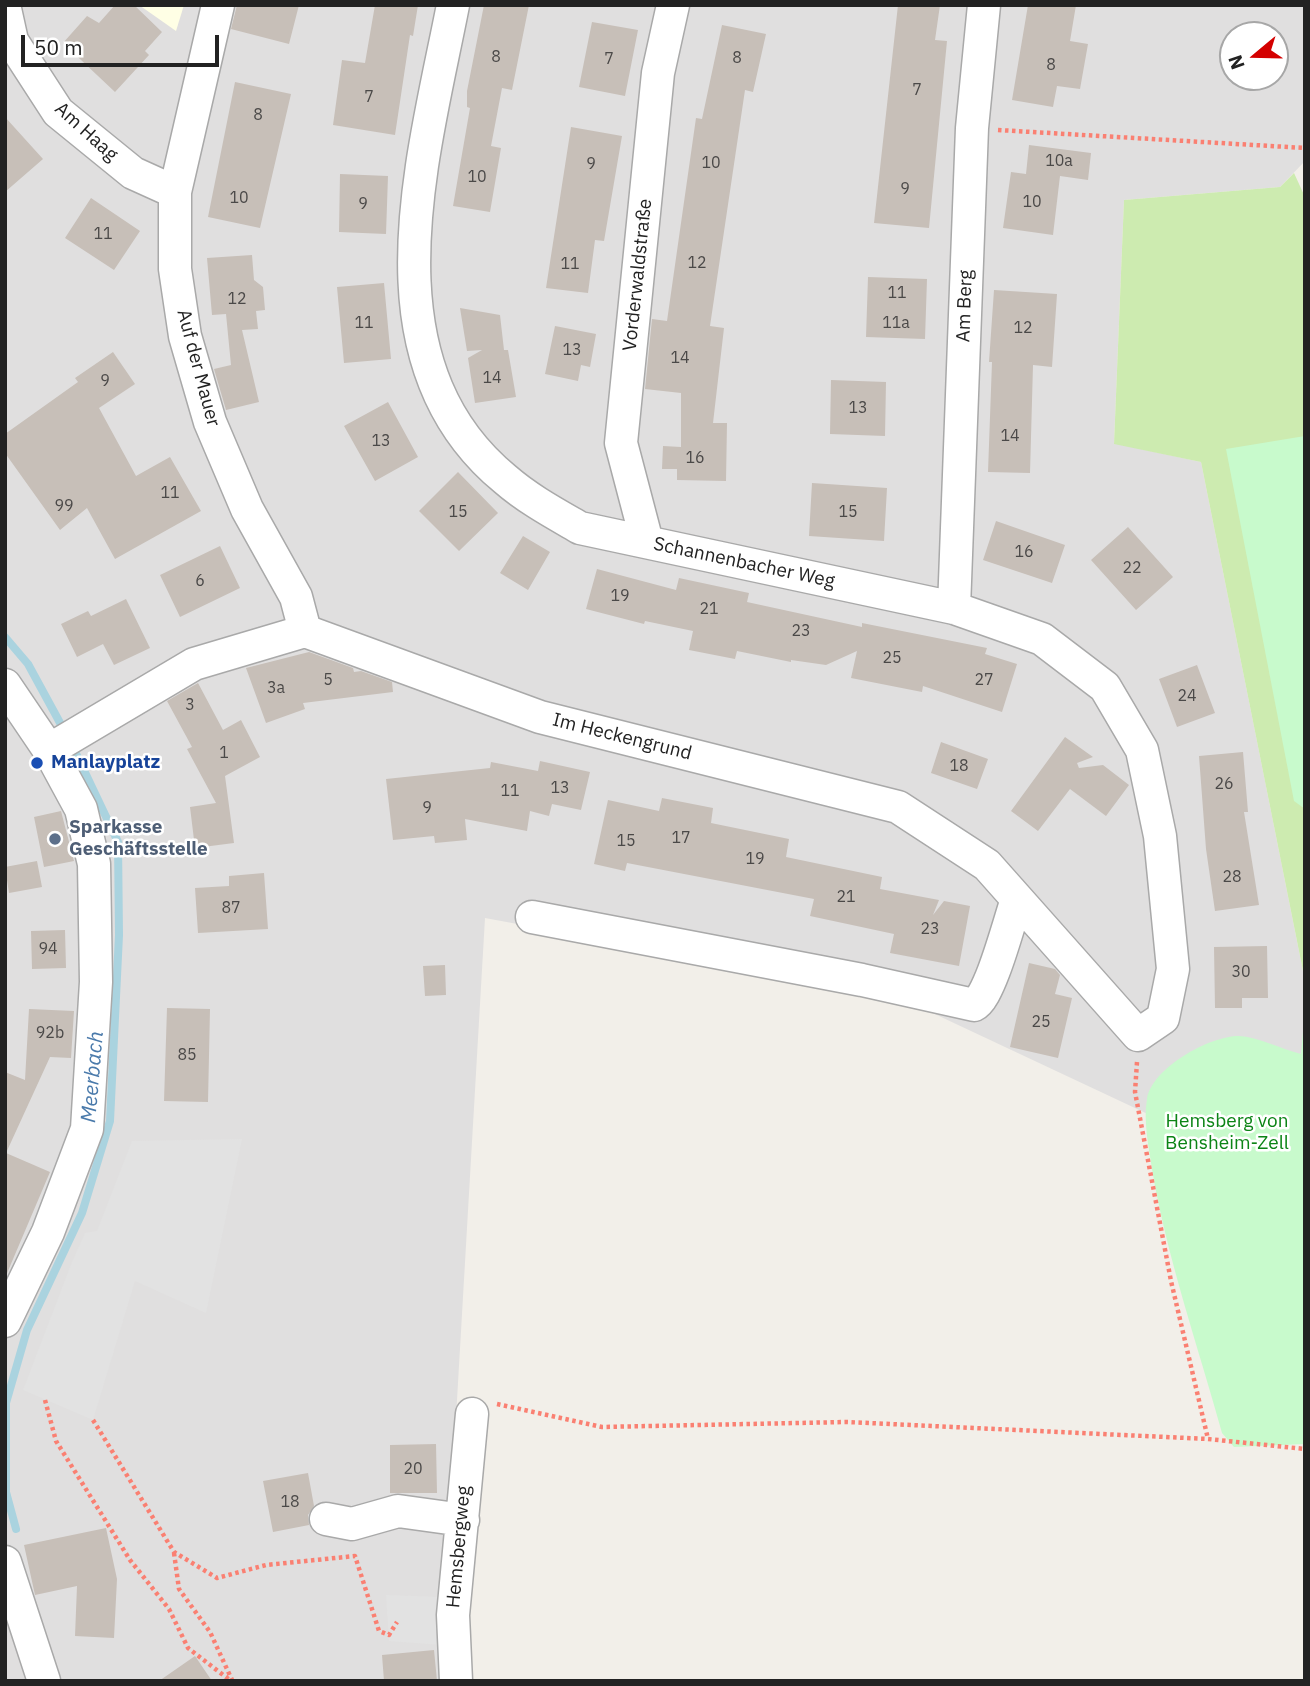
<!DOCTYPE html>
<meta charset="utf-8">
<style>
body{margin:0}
#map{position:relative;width:1310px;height:1686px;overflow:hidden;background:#f2efe9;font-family:"IBM Plex Sans",sans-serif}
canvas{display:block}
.frame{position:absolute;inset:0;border:7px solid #222;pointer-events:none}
.north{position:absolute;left:1219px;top:21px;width:70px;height:70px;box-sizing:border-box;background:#fff;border:2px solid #a7a7a7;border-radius:50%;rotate:251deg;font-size:19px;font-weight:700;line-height:28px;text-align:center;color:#222}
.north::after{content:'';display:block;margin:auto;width:24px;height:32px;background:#d40000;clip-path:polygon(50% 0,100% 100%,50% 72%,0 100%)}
.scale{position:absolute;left:21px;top:35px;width:198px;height:32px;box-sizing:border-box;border:4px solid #222;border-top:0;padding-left:9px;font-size:21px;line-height:24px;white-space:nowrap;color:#222;-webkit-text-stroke:5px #fff;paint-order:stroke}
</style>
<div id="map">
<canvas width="1310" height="1686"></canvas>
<div class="frame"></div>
<div class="north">N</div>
<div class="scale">50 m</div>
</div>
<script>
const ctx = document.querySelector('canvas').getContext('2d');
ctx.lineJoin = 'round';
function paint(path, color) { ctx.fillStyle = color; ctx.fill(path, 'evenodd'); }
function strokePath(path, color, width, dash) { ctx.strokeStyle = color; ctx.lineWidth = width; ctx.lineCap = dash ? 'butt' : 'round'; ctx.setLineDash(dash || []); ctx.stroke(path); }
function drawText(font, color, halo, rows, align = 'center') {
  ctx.font = font + ' "IBM Plex Sans",sans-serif'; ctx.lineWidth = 5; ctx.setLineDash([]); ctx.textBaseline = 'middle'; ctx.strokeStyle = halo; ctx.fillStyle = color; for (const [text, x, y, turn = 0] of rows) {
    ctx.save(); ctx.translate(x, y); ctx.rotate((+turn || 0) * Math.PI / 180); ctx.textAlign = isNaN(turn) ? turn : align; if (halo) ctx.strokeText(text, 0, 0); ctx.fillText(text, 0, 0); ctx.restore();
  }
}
paint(new Path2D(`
 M5,5h1300v156l-25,26 -156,13 -10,243 87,19 104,519v58l-38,131 -377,-177 -405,-75 -37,637 -4,126h-439zM1233,35h42v42h-42z`), '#e0dfdf');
paint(new Path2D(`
 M140,5h44l-8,26 -37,-26z`), '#ffffe5');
paint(new Path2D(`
 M1294,173l11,24v784l-104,-519 -87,-18 10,-244 156,-13z`), '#cdebb0');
paint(new Path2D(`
 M1305,436v373l-11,-8 -68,-352z
 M1305,1009v435l-71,3 -12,-14c-24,-87 -55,-175 -70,-264 -3,-21 -9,-48 -5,-70 5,-31 62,-63 92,-63 19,1 42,13 62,18z`), '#c8facc');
paint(new Path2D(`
 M242,1139l-36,174 -71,-32 -42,139 -70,-30 49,-128 13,-29 12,-2 35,-90z
 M386,1595l56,2v48l-53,-4z`), '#e2e2e2');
strokePath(new Path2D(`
 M5,637l23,27 37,68
 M16,1529l-10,-37v-89l21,-73 55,-117 28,-92 9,-186 -1,-93 -47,-99`), '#aad3df', 8);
paint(new Path2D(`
 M115,5h19l28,27 -17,19 4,4 -34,37 -52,-49 24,-27 12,7z
 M237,5h62l-10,39 -58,-15z
 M375,5h43l-5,31 -3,-1 -15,100 -62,-10 9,-65 23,3z
 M484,5h45l-17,85 -10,-2 -11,58 10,2 -11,64 -37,-6 17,-98 -3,-1v-16z
 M898,5h42l-5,35 12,1 -18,187 -55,-5z
 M1028,5h48l-6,36 18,3 -8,45 -23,-3 -4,21 -41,-7z
 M592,22l46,8 -13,66 -46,-9z
 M722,25l44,9 -13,58 -8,-2 -35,236 14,2 -11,95h14l-1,58 -49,-1v-11h-15l1,-23 18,1v-54l-36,-4 7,-70 15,2 29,-203 6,1z
 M235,82l56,12 -31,134 -52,-11z
 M5,117l38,42 -38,33z
 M571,127l51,9 -18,105 -9,-1 -7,53 -42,-5z
 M1029,145l62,8 -3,27 -28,-4 -7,59 -50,-7 8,-56 15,2z
 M340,174l48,2 -2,58 -47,-2z
 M91,198l49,33 -26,39 -49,-32z
 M252,255l2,25 9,7 2,23 -9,1 2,18 -16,1 17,72 -33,8 -12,-41 17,-4 -5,-51 -14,1 -5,-57z
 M868,277l59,2 -2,60 -59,-2z
 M384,283l7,76 -47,4 -7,-76z
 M994,290l63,4 -5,73 -19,-2 -3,108 -42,-1 4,-110h-3z
 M460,308l40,7 4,35h4l8,47 -41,6 -7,-45 14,-8 -15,1z
 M555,326l41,8 -6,33 -9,-2 -3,16 -33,-7z
 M113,352l22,32 -36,24 37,68 34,-19 31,54 -86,48 -28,-51 -27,22 -55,-77v-19l73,-52 -3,-4z
 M831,380l55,2 -1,54 -55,-2z
 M388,402l30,55 -43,24 -31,-55z
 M458,472l40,41 -39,38 -40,-40z
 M812,483l75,5 -3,53 -75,-5z
 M996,521l69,24 -13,38 -69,-23z
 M1128,527l45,50 -37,33 -45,-50z
 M523,536l27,16 -22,38 -28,-17z
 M220,546l20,42 -60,29 -20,-42z
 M597,569l79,21 3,-12 70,15 -2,9 115,25v-4l125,25 -2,6 32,10 -15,48 -79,-26 -1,6 -71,-14 6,-27 -31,14 -35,-5v2l-54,-11 -2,8 -46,-9 4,-19 -48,-10 -1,3 -58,-15z
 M126,599l24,49 -36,17 -11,-21 -26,13 -16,-33 27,-13 3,5z
 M309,652l44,16 1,4 7,-1 31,11 1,10 -90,11 2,6 -39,14 -20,-55z
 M1197,665l18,48 -38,14 -18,-48z
 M198,683l25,47 18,-10 19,37 -35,19 9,67 -39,5 -5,-41 26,-4 -29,-54 5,-2 -25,-46z
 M1065,737l28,20 -16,6 2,5 24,-3 26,20 -23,31 -36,-27 -32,42 -27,-20z
 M941,742l47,17 -11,30 -46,-16z
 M1243,752l5,60h-4l15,93 -44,6 -9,-62 -7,-93z
 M540,761l50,11 -9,38 -29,-6 -3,12 -19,-5 -3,20 -62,-12 2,21 -32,3 -1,-7 -41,4 -7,-61 104,-11 1,-6 47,9z
 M662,798l51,10 -2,15 78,16 -3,18 96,20 -2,12 59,11 -6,15 11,-14 26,5 -11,60 -69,-13 4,-19 -84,-18 4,-17 -187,-36 -2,8 -31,-7 14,-64 51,11z
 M61,811l13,50 -30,6 -10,-50z
 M37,861l5,26 -33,6 -4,-26z
 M264,873l4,56 -70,4 -3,-45 34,-2v-10z
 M65,930l1,38 -34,1 -1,-38z
 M1267,946l1,52h-26v10h-27l-1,-61z
 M1029,963l26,6 5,6 -5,19 17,4 -14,60 -48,-11z
 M445,965l1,30 -21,1 -2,-30z
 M167,1008l43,1 -2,93 -44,-1z
 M29,1009l45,2 -3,47 -21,-1 -44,96 44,19 -45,106v-206l20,8z
 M436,1444l1,49h-47v-48z
 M308,1473l6,33 -6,9 1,10 -36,7 -10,-51z
 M106,1528l11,51 -3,59 -39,-2 2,-50 -42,9 -11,-50z
 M434,1650l3,31h-53l-2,-26z
 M195,1656l17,25h-53z`), '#c7bfb8');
const minor = new Path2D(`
 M218,5l-43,187v77l10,67 25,86 37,87 49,88 9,34
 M5,9l7,32 46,71 75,61 42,19
 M647,542l-26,-99 37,-370 15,-68
 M954,608l18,-480 12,-123
 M5,685l44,65 32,59 13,55 2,118 -9,147 -39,103 -43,89
 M49,750l145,-86 111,-33 235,86 358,90 89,58 151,170 25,-17 10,-49 -13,-133 -18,-86 -37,-63 -63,-48 -88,-31 -374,-80c-26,-15 -52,-29 -75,-49 -143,-118 -82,-320 -52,-474
 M532,917l330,63 112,25c16,-7 36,-86 43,-106
 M326,1519l26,5 46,-13 65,9
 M5,1562l39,119
 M456,1681l-3,-66 19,-201`);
strokePath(minor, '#a9a9a9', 35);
strokePath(new Path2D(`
 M998,130l307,18
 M1137,1062l-2,30 36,189 37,158
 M45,1400l11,41 74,119 39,49 19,39 43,33
 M497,1404l105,23 245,-5 361,17 97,10
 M93,1420l81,132 43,26 49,-13 89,-9 24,75 10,4 8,-13
 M174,1553l5,36 31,43 22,48`), '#fa8072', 4.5, [3.5, 3.5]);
strokePath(minor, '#fff', 32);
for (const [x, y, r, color] of [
 [37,763,7,"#1a4fb4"],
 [55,839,7,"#5c6f8a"]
]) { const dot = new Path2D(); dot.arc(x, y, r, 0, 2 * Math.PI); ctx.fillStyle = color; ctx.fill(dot); strokePath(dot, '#fff', 2.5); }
drawText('16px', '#4b4948', null, [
 ["8",496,57],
 ["8",737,58],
 ["7",609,59],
 ["8",1051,65],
 ["7",917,90],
 ["7",369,97],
 ["8",258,115],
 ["10a",1059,161],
 ["10",711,163],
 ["9",591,164],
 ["10",477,177],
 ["9",905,189],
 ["10",239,198],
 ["10",1032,202],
 ["9",363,204],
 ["11",103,234],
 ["12",697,263],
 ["11",570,264],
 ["11",897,293],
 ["12",237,299],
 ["11",364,323],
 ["11a",896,323],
 ["12",1023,328],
 ["13",572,350],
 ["14",680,358],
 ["14",492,378],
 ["9",105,381],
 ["13",858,408],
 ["14",1010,436],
 ["13",381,441],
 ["16",695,458],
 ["11",170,493],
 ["99",64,506],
 ["15",458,512],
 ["15",848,512],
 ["16",1024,552],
 ["22",1132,568],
 ["6",200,581],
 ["19",620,596],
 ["21",709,609],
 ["23",801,631],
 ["25",892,658],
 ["5",328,680],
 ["27",984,680],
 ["3a",276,688],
 ["24",1187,696],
 ["3",190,705],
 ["1",224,753],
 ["18",959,766],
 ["26",1224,784],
 ["13",560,788],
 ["11",510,791],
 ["9",427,808],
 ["17",681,838],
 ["15",626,841],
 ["19",755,859],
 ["28",1232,877],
 ["21",846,897],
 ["87",231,908],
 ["23",930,929],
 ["94",48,949],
 ["30",1241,972],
 ["25",1041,1022],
 ["92b",50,1033],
 ["85",187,1055],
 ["20",413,1469],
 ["18",290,1502]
]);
drawText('19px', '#222', '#fff', [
 ["Am Haag",86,132,42],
 ["Vorderwaldstraße",638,275,-84],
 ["Am Berg",965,306,-88],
 ["Auf der Mauer",198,368,75],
 ["Schannenbacher Weg",744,563,12],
 ["Im Heckengrund",622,737,14],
 ["Hemsbergweg",459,1547,-85]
]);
drawText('bold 19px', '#164399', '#fff', [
 ["Manlayplatz",51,763]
], 'left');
drawText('bold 19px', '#4e5e75', '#fff', [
 ["Sparkasse",69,828],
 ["Geschäftsstelle",69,850]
], 'left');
drawText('19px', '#0c8416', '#fff', [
 ["Hemsberg von",1227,1122],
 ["Bensheim-Zell",1227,1144]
]);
drawText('italic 21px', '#4a7aab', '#fff', [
 ["Meerbach",93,1077,-85]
]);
</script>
